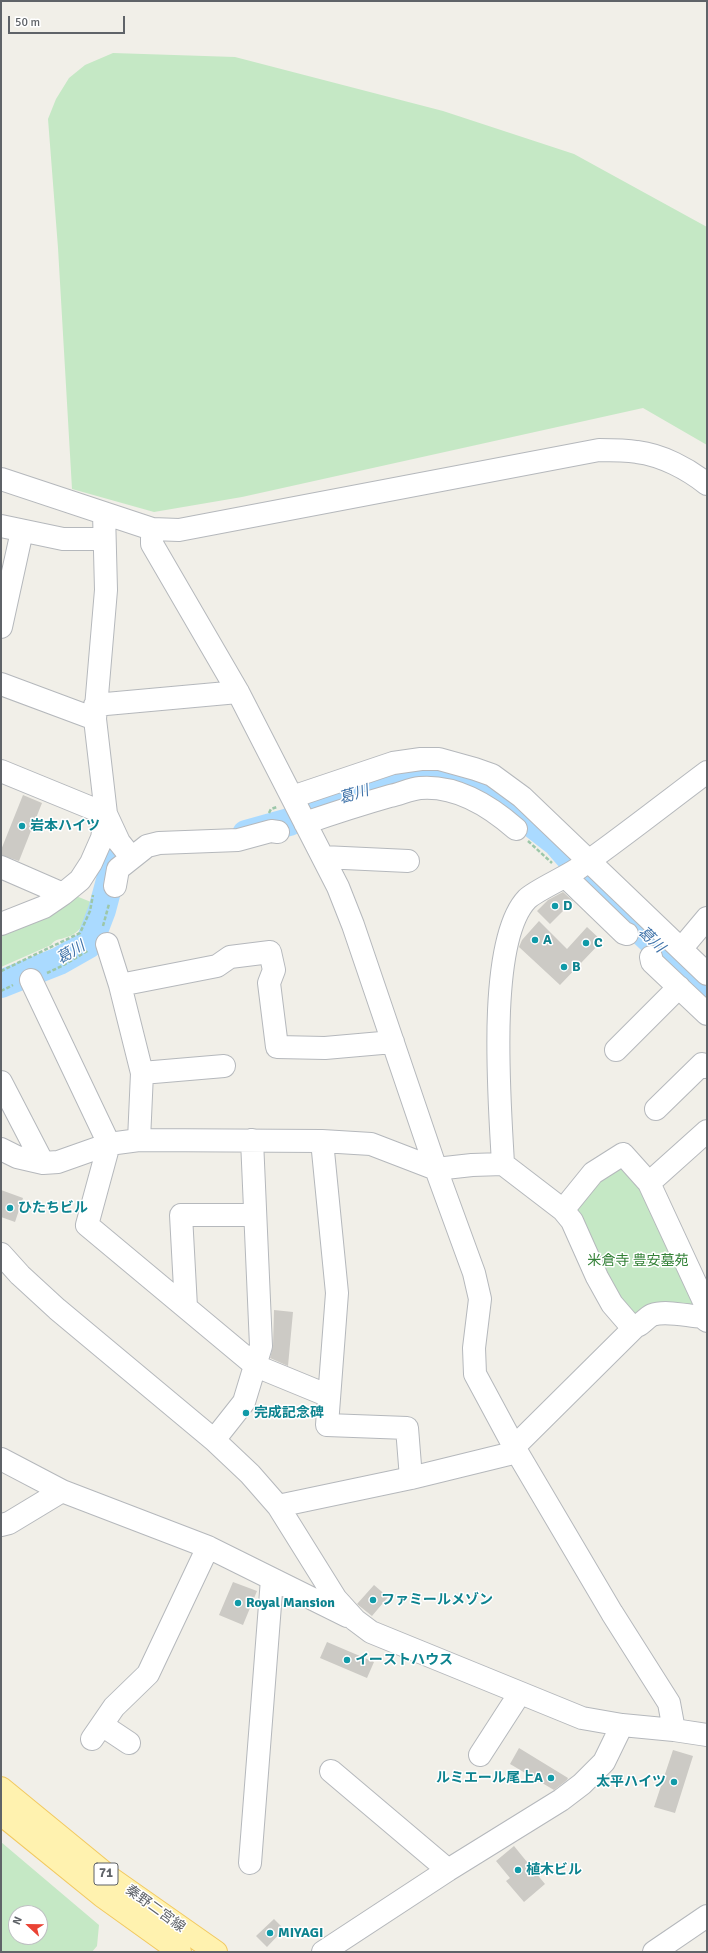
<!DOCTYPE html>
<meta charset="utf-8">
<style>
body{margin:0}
#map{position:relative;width:708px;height:1953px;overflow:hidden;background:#f1efe8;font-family:Signika,sans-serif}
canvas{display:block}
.frame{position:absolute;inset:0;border:2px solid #5f6368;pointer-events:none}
.north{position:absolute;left:8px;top:1905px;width:40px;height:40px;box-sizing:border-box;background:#fff;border:1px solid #bfc1c3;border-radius:50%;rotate:292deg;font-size:11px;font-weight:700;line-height:16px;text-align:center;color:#5f6368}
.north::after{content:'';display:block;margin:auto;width:14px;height:18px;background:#ea4335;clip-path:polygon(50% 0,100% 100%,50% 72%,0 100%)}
.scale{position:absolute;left:8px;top:16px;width:117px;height:18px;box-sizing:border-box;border:2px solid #5f6368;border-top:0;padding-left:5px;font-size:12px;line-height:14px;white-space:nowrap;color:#5f6368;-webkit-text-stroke:3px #fff;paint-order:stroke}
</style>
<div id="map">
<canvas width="708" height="1953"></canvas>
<div class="frame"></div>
<div class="north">N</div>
<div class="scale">50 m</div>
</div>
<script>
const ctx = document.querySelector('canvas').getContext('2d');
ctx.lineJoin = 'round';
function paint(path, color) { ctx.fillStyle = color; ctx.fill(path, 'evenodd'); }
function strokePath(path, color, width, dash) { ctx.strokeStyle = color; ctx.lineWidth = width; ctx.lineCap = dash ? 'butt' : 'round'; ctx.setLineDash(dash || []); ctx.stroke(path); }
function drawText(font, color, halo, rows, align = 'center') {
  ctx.font = font + ' Signika,"Noto Sans JP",sans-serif'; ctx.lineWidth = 3; ctx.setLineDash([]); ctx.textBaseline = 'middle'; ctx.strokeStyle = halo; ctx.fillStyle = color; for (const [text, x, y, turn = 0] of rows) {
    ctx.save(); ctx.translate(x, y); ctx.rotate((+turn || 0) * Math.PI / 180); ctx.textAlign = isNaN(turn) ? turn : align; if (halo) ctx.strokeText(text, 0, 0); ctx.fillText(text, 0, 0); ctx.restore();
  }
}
paint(new Path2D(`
 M113,53l122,4 208,54 131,43 133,73v218l-64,-37 -401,89 -88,15 -82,-23 -14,-241 -10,-129 8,-20 13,-21 16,-13z
 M71,894l20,8c-3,16 -9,32 -27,36 -6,2 -9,1 -13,7l-50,22v-36z
 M619,1162l23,26 54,118 -64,11 -58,-103 1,-11z
 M1,1842l98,83 -2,21 -5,6h-91zM16,1913h24v24h-24z`), '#c5e8c5');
strokePath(new Path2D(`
 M246,834l43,-12 42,-20 61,-19 39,-6 30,3 19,8 36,23 41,32 38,44 112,106
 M1,984l58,-23 30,-17 13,-34 12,-45 6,-6`), '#aadaff', 28);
paint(new Path2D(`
 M23,795l19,8 -23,58 -18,-6v-5z
 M563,892l10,9 -23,23 -13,-13 11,-11z
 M539,921l28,28 20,-22 15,14 -42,44 -41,-38 3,-7z
 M1,1190l22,8 -8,24 -14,-5z
 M274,1310l19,2 -5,54 -18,-8 3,-12z
 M233,1582l24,9 -14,34 -24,-10z
 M374,1585l14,12 -16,19 -15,-12z
 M327,1642l47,20 -7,16 -47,-20z
 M519,1748l49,30 -1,2 -13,10 -44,-26z
 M673,1750l20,6 -18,57 -21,-6z
 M514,1846l31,38 -21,18 -18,-21 4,-3 -14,-17z
 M274,1919l10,10 -17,18 -11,-11z`), '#cccac5');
const minor = new Path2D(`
 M1,479l151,50 27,1 420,-80c13,0 26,0 38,2 25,3 51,17 70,32
 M1,526l62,13h40
 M152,529v15l86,148 100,195 15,38 83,244 38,104 6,26 -6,49 1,26 42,78 95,161 57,90 5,27
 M1,627l21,-96
 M1,684l94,35
 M95,705l143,-13
 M1,771l105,43 13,28 12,15
 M292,797l101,-34 28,-4h18l36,10 17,6 30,22 185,177
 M305,823c29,-10 57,-19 85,-27 10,-2 20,-7 30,-8 36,-3 71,19 96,41
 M323,857l85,4
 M1,867l62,27
 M566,877l58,56 3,1
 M115,886l3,-17 29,-23 12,-3 79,-3 33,-9 7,1
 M1,924l43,-17 19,-13 17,-14 11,-17 11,-25 4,-24 -11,-95 11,-129 -2,-77
 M107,944l13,41 22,88 -3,67
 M681,949l26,-31
 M651,957l1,5 55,52
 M31,980l78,164 -22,81 169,141 73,30
 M120,985l97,-19 13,-9 40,-5 4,18 -5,13 8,64 48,1 68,-6
 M616,1050l63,-63
 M142,1073l82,-7
 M1,1082l42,81
 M656,1109l46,-45 3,3 2,-2
 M322,1141l15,152 -10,132 80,3 4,50
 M1,1149l16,8 26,6 15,-1 51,-18 30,-4 183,1 49,3 65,25 36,-4 31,-1 60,46 9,11 25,56 15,27 19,22c8,3 13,-7 21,-11 14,-5 35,1 50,2l5,4
 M503,1164c-3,-59 -17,-222 24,-265 8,-8 37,-21 49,-29 44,-31 87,-65 131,-98
 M649,1183l58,-52
 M563,1210l30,-37 30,-19 26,29 58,125
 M1,1254l19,21 37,34 157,131 36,34 28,32 58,93 19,21 16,12 211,86 40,7 52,5 33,5
 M186,1307l-5,-92h74
 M214,1440l30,-38 17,-56 -9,-206
 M515,1446l119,-118
 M1,1459l61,32 146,56 139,69
 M278,1506l133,-28 106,-26
 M1,1525l8,-2 53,-32
 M102,1725l27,18
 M92,1739l22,-32 34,-33 60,-127
 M480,1755l40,-62
 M331,1771l117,99
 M250,1863l22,-284
 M323,1952l125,-82 113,-70 21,-16 22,-22 18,-37
 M654,1952l53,-36`);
const major = new Path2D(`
 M1,1788l111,91 104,73
 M1,1814l101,82 78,56`);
strokePath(minor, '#b5b8bc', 24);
strokePath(major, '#f2c960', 24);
strokePath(new Path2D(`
 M269,813l2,-4 6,-2
 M528,841l24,22
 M103,926l6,-22
 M1,971l79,-38 10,-22 3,-16
 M47,973l15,-7 27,-16
 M1,991l12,-6`), '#9cc7a9', 2.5, [4, 2]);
strokePath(minor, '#fff', 22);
strokePath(major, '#fff2af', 22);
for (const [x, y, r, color] of [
 [22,826,4,"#0f9aa8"],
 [555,906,4,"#0f9aa8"],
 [535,940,4,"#0f9aa8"],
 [586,943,4,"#0f9aa8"],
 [564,967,4,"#0f9aa8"],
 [10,1208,4,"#0f9aa8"],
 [246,1413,4,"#0f9aa8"],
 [373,1600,4,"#0f9aa8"],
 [238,1603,4,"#0f9aa8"],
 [347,1660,4,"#0f9aa8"],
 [551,1778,4,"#0f9aa8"],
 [674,1782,4,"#0f9aa8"],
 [518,1870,4,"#0f9aa8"],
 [270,1933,4,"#0f9aa8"]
]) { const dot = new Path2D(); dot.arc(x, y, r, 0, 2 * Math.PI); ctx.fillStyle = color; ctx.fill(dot); strokePath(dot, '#fff', 1.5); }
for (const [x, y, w] of [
 [106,1874,24]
]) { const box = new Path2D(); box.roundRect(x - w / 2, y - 11, w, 22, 3); ctx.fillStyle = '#fff'; ctx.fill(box); strokePath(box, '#5f6368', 1); }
drawText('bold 13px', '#5f6368', null, [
 ["71",106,1874]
]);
drawText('bold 14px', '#0d838f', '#fff', [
 ["岩本ハイツ",30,826],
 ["D",563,906],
 ["A",543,940],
 ["C",594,943],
 ["B",572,967],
 ["ひたちビル",18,1208],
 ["完成記念碑",254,1413],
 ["ファミールメゾン",381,1600],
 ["Royal Mansion",246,1603],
 ["イーストハウス",355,1660],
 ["ルミエール尾上A",543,1778,"right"],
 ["太平ハイツ",666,1782,"right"],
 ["植木ビル",526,1870],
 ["MIYAGI",278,1933]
], 'left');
drawText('14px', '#348238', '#fff', [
 ["米倉寺 豊安墓苑",638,1261]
]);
drawText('14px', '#5f6368', '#fff', [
 ["秦野二宮線",155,1909,36]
]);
drawText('italic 15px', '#4174aa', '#fff', [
 ["葛川",354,795,-17],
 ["葛川",651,940,44],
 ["葛川",71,953,-31]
]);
</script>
